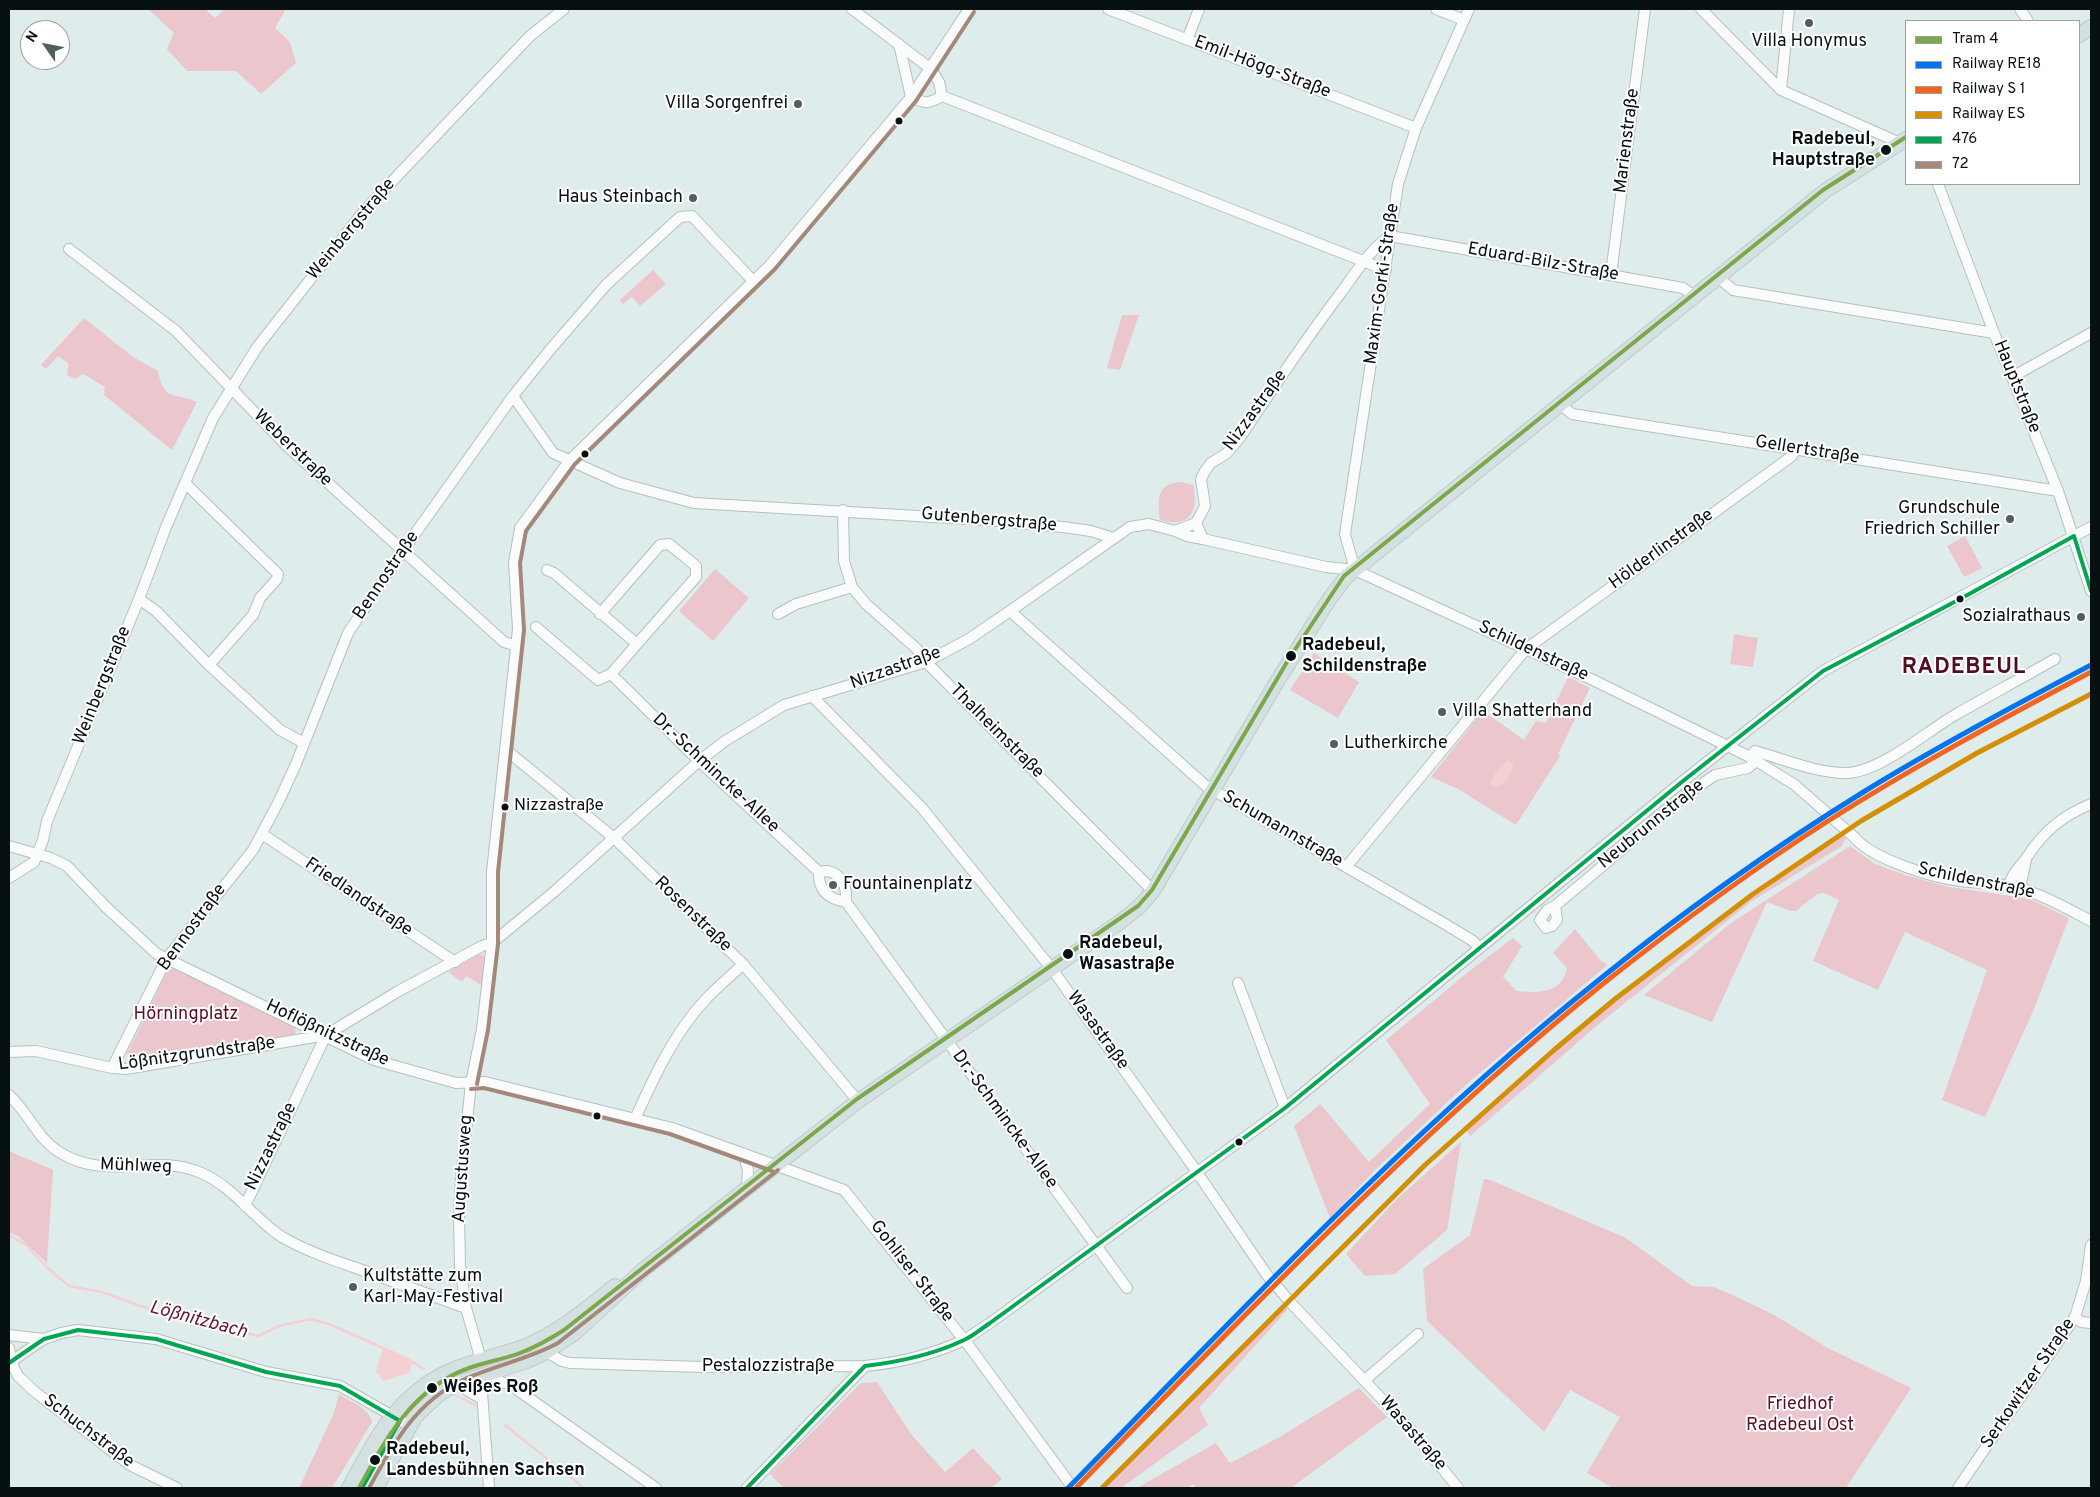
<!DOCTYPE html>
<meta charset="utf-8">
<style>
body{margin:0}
#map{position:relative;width:2100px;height:1497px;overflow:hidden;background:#dfecec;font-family:Overpass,sans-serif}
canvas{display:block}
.frame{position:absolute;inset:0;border:10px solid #081111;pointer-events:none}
.legend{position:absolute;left:1905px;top:20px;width:175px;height:165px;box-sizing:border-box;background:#fff;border:1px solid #9ca0a0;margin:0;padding:6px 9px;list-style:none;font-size:15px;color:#081111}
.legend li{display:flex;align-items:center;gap:10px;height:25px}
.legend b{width:25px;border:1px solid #9ca0a0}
.north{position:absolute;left:20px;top:20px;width:50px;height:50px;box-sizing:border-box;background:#fff;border:1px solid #9ca0a0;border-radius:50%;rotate:303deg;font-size:14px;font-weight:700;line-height:20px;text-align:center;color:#081111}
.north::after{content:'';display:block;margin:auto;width:18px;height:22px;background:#535e5e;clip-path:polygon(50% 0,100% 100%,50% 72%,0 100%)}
</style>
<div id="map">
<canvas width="2100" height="1497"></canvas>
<div class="frame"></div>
<ul class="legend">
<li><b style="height:6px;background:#7da74b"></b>Tram 4</li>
<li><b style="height:6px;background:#0474ec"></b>Railway RE18</li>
<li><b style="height:6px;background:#f36421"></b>Railway S 1</li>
<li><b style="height:6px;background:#d39003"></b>Railway ES</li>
<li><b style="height:6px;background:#00a651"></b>476</li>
<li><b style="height:6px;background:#a4897a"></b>72</li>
</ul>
<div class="north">N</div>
</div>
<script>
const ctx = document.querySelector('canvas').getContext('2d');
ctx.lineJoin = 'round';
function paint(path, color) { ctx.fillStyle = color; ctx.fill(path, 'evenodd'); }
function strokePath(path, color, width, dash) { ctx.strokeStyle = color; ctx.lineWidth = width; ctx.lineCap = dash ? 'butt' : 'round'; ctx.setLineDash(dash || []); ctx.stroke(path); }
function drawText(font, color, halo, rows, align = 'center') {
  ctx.font = font + ' Overpass,sans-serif'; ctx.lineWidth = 4; ctx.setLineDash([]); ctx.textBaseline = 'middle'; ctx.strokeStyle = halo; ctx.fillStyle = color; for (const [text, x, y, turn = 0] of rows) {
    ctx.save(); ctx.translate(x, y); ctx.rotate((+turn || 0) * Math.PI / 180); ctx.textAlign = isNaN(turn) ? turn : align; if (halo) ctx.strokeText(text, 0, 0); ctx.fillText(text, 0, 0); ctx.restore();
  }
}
paint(new Path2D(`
 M148,9h57l10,9 10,-9h61l-11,19 15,14 6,21 -35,31 -25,-23h-49l-20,-22 7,-16z
 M653,270l13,14 -26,22 -8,-9 -9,7 -3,-4z
 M1122,315h17l-19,55 -13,-2z
 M84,318l49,39 25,14c6,32 18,21 39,31l-25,48 -68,-55 1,-8 -22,-13 -7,5 -9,-4 2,-11 -11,-8 -12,13 -5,-4z
 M1181,482l12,3c6,27 -3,43 -33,35 -2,-19 -5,-36 21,-38z
 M1965,536l17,32 -18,9 -17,-31z
 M715,569l34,29 -36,43 -34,-30z
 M1734,634l24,4 -5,29 -23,-3z
 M1314,653l45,29 -21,36 -48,-28z
 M1568,677l22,11 -32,66 2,2 -44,69 -58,-36 -27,-12 52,-66 41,29 12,-19 10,2z
 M1841,833l5,5 -4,8 -90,55 -152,122 -130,113 -6,-9c121,-104 244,-206 377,-294z
 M1850,846l25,18 30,11 44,12 81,12 39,19 -35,91 -49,108 -43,-17 45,-130 -82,-38 -27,58 -65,-29 26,-61 -15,-7 -7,1 -21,17h-5l-24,-9 -55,120 -68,-27 87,-72z
 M1575,929l26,32 6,3 -2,3 -137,116 -93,87 -45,48 -36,-92 26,-22 49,58 61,-58 -44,-64 86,-71 41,-31 9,8 -19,31 14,14c21,2 45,3 50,-23l-14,-15z
 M480,954l5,3 -2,29 -17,-10 -4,6 -14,-10z
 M170,969h5l120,59 1,4 -2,3 -163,24 -4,-5 40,-82z
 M1461,1142l-14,88 -52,44 -30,2 -19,-22 51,-55z
 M9,1151l44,19 -6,93 -29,-27 -9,-4z
 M1484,1179l6,1 136,58 66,48 21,1 22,9 41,20 52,32 83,40 -65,100h-233l-26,-15 33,-56 -50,-27 -26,42 -117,-111 -4,-52 47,-34z
 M1285,1306l3,3 -89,99 9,17 -87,63h-18z
 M877,1382l34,52 34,38 28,-24 29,31 -11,9h-207l-14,-14 91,-91z
 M1359,1388l28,29 -96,71h-95l-2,-4 -8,4h-49l79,-45 14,20 48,-25z
 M339,1394c9,6 32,16 33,28l-40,66h-33l35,-75z`), '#ebc6cc');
paint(new Path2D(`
 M1508,760l6,4 -6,15 -11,9 -5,-2 -1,-4 6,-12z
 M383,1349l25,10 4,5 -3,9 -26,8 -7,-10z`), '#f4cfd3');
strokePath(new Path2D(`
 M9,1235l17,10 24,25 19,16 33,6 75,27 18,2 63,15 21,-10 31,-7 19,5 79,35 16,10
 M453,1394l24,12
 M505,1425l79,63`), '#f4cfd3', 2.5);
const minor = new Path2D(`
 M852,9l79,60 8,13 3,14
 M1108,9l308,119
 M1436,9l28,11
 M1701,9l80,81 119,53
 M2020,9l8,12
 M1187,40l12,-31
 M899,44l12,53
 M1781,90l8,-81
 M942,96l444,174
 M911,97c14,7 18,7 31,-1
 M1938,184l56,149 64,158 33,100
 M69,249l107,82 111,115 217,196 13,4
 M1611,274l34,-265
 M1718,277l15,13 261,43
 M2012,377l79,-44
 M513,396l40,57 67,30 74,20 292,17 77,7 28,4 22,7
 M1560,404l12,10 486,77
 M186,484l92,90 -1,5 -17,19 -7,17 -44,50
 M843,510l1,51 8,26 14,17 51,45 9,13 227,229
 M1196,523l7,16 123,28 29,3 236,109 159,78 45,28 59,52c18,22 79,41 107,44 22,3 44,2 65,9 23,8 44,20 65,31
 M1175,531l12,5 16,3
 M1355,570l-10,-36 53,-350 18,-56 53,-119
 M139,599l17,12 53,54 71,65 24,13
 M1010,611l196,175 239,138 28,17 6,7
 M600,614l60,-69 9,-1 27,22v11l-59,67
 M778,614l18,-10 56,-17
 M536,627l62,53 13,-6 26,-30 -83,-71 -7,-3
 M611,674l88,87 120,111
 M812,696l110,112 130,161 140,196 75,110 24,28 121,128 46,57
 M506,750l108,88 129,126 115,137
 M1750,757l5,-6c28,8 64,23 93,22 33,-2 78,-41 107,-58 33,-19 67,-37 100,-56
 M262,834l193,128
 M9,846l42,12 16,8 40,42 50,46 217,106 82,23 29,-1 187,46 172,62 125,156 104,142
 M1346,867l180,-218 266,-193 3,-7
 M827,871c16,3 20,17 19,31 -17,-3 -28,-11 -27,-30z
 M9,878l25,-16 9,-22 4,-19 92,-222 27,-72 47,-109 45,-72 106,-135 166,-175 34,-27
 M2009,886c3,-13 11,-19 18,-29 17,-26 35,-41 64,-53
 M2020,889l6,-30
 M846,902l281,386
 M1555,906l2,14 -5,6 -6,2 -6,-8 7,-10 8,-4 134,-113 26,-18 33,-7 8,-7
 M1238,983l47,125
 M9,1052l27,-1 76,17 14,1 200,-34
 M112,1068l55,-110 86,-108 26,-49 17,-37 52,-131 54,-81 111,-156 36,-45 57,-66 74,-68 12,-1 62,66
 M9,1095c19,17 27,42 50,57 48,30 93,1 140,20 33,13 54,46 83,65 24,14 51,23 77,32 36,13 71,26 107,39
 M635,1119c19,-42 39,-86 71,-120 11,-12 25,-23 37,-35
 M743,1153l5,17 -1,16
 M245,1206l81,-171 71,-43 85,-46 10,-3 63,-52 144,-130 26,-20 59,-36 142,-43 43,-23 41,-28 120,-84 19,-3 26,7 21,-8 9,-17 -4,-27 4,-8 6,-8 16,-10 14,-17c32,-48 64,-96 99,-142 15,-20 29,-44 50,-58l293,52 11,8
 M2075,1317l6,5 10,1
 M9,1335l35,4 17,-6 17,-3 78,9 110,33 74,14 70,40
 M9,1348l2,13 7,15 17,16 95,73 47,23
 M546,1352l16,9 8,2 133,4 162,-1c33,-3 69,-12 99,-26 9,-5 18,-12 26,-17l295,-215 398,-327 140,-110 268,-144
 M481,1360l-15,-52 -6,-43 -1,-48 2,-39 10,-95 11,-54 10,-86v-71l26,-243 -4,-66 6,-35 50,-68 200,-195 141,-168 58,-88
 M9,1363l35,-24
 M1365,1380l53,-46
 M456,1384l26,15
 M489,1488l-7,-96 4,-7 12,-4 11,3 147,104
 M747,1488l118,-122
 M1958,1488l117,-171 11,-36 5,-36`);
const major = new Path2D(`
 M2079,35l12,-8
 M349,1488c20,-37 40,-78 76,-103 29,-21 65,-26 98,-38 34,-13 64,-39 92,-61
 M376,1488l39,-71 23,-22 18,-11 71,-23 19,-9 30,-20 68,-63 214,-168 262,-179 19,-15 14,-16 125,-211 52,-82 16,-21 479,-386 81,-52`);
strokePath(minor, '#b5c0bf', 12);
strokePath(major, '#c2c8c8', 16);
strokePath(minor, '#fafcfc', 10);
strokePath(major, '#d4e1e1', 14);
strokePath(new Path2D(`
 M2074,536l17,55
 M9,1363l35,-24 34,-9 78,9 110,33 74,14 60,35
 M865,1366c33,-4 68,-11 99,-26 9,-4 17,-11 26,-17l295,-215 398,-327 140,-110 139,-73 112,-62
 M362,1488l38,-67
 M747,1488l118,-122`), '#00a651', 4);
strokePath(new Path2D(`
 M477,1084l11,-54 10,-86v-72l26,-242 -4,-67 6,-32 49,-67 200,-195 141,-168 58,-89
 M471,1089l13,-1 186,46 102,37
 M369,1488c24,-44 48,-88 96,-109 31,-14 64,-20 93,-36l220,-173`), '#a4897a', 4);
strokePath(new Path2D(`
 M1068,1488c171,-175 340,-356 532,-509 84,-68 173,-131 265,-188 73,-45 150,-86 226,-126`), '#0474ec', 5);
strokePath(new Path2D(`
 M1076,1488c170,-174 338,-352 528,-505 72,-57 146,-112 224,-162 85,-54 174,-102 263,-149`), '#f36421', 5);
strokePath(new Path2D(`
 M1102,1488l323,-323 129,-115 61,-51 138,-105 108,-73 116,-68 114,-59`), '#d39003', 5);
strokePath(new Path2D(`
 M359,1488c27,-50 54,-100 110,-120 17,-6 35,-9 51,-15 16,-6 30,-14 44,-23l293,-231 281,-193 14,-16 138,-233 54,-81 479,-386 83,-53`), '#7da74b', 4);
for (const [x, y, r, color] of [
 [1809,23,5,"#535e5e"],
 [798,104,5,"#535e5e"],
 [899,121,4.5,"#081111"],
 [1886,150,6,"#081111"],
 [693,198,5,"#535e5e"],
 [585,454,4.5,"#081111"],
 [2010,519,5,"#535e5e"],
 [1960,599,4.5,"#081111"],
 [2081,617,5,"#535e5e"],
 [1291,656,6,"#081111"],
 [1442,712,5,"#535e5e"],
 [1334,744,5,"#535e5e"],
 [505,807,4.5,"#081111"],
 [833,885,5,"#535e5e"],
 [1068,954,6,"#081111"],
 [597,1116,4.5,"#081111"],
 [1239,1142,4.5,"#081111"],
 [353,1287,5,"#535e5e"],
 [432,1388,6,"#081111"],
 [375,1460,6,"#081111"]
]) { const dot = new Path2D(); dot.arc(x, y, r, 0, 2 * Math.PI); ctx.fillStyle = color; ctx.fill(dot); strokePath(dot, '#fff', 2); }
drawText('17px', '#081111', '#fff', [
 ["Nizzastraße",514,807]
], 'left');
drawText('18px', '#081111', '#fff', [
 ["Villa Honymus",1809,42,"center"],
 ["Villa Sorgenfrei",788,104],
 ["Haus Steinbach",683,198],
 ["Grundschule",2000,509],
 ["Friedrich Schiller",2000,530],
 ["Sozialrathaus",2071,617],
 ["Villa Shatterhand",1452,712,"left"],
 ["Lutherkirche",1344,744,"left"],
 ["Fountainenplatz",843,885,"left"],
 ["Kultstätte zum",363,1277,"left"],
 ["Karl-May-Festival",363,1298,"left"]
], 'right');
drawText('18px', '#081111', '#fff', [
 ["Emil-Högg-Straße",1262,68,21],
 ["Marienstraße",1628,141,-83],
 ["Weinbergstraße",352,230,-50],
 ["Eduard-Bilz-Straße",1543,263,10],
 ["Maxim-Gorki-Straße",1383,284,-82],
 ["Hauptstraße",2016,387,68],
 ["Nizzastraße",1256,411,-54],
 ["Weberstraße",292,449,44],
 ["Gellertstraße",1807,451,9],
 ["Gutenbergstraße",989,521,5],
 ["Hölderlinstraße",1662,550,-36],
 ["Bennostraße",387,576,-56],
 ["Schildenstraße",1533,652,25],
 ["Nizzastraße",896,669,-20],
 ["Weinbergstraße",103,686,-68],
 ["Thalheimstraße",996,732,45],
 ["Dr.-Schmincke-Allee",715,774,43],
 ["Neubrunnstraße",1652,825,-39],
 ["Schumannstraße",1282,830,30],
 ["Schildenstraße",1976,882,12],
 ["Friedlandstraße",358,898,34],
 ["Rosenstraße",692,915,44],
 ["Bennostraße",193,928,-54],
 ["Wasastraße",1097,1031,54],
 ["Hoflößnitzstraße",327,1034,25],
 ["Lößnitzgrundstraße",197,1055,-8],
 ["Dr.-Schmincke-Allee",1004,1120,54],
 ["Nizzastraße",272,1147,-64],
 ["Mühlweg",136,1167,2],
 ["Augustusweg",464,1169,-86],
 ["Gohliser Straße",911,1272,52],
 ["Pestalozzistraße",768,1367],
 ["Serkowitzer Straße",2029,1384,-56],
 ["Schuchstraße",88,1432,37],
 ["Wasastraße",1412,1434,49]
]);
drawText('bold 18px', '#081111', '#fff', [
 ["Radebeul,",1875,140,"right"],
 ["Hauptstraße",1875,161,"right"],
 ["Radebeul,",1302,646],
 ["Schildenstraße",1302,667],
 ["Radebeul,",1079,944],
 ["Wasastraße",1079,965],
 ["Weißes Roß",443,1388],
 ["Radebeul,",386,1450],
 ["Landesbühnen Sachsen",386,1471]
], 'left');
drawText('18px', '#5f0c23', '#fff', [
 ["Hörningplatz",186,1015],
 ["Friedhof",1800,1405],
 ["Radebeul Ost",1800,1426]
]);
drawText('italic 19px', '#671529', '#fff', [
 ["Lößnitzbach",198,1321,15]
]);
ctx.letterSpacing = '1px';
drawText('bold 22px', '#520d1f', '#fff', [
 ["RADEBEUL",1964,669]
]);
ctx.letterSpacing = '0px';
</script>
